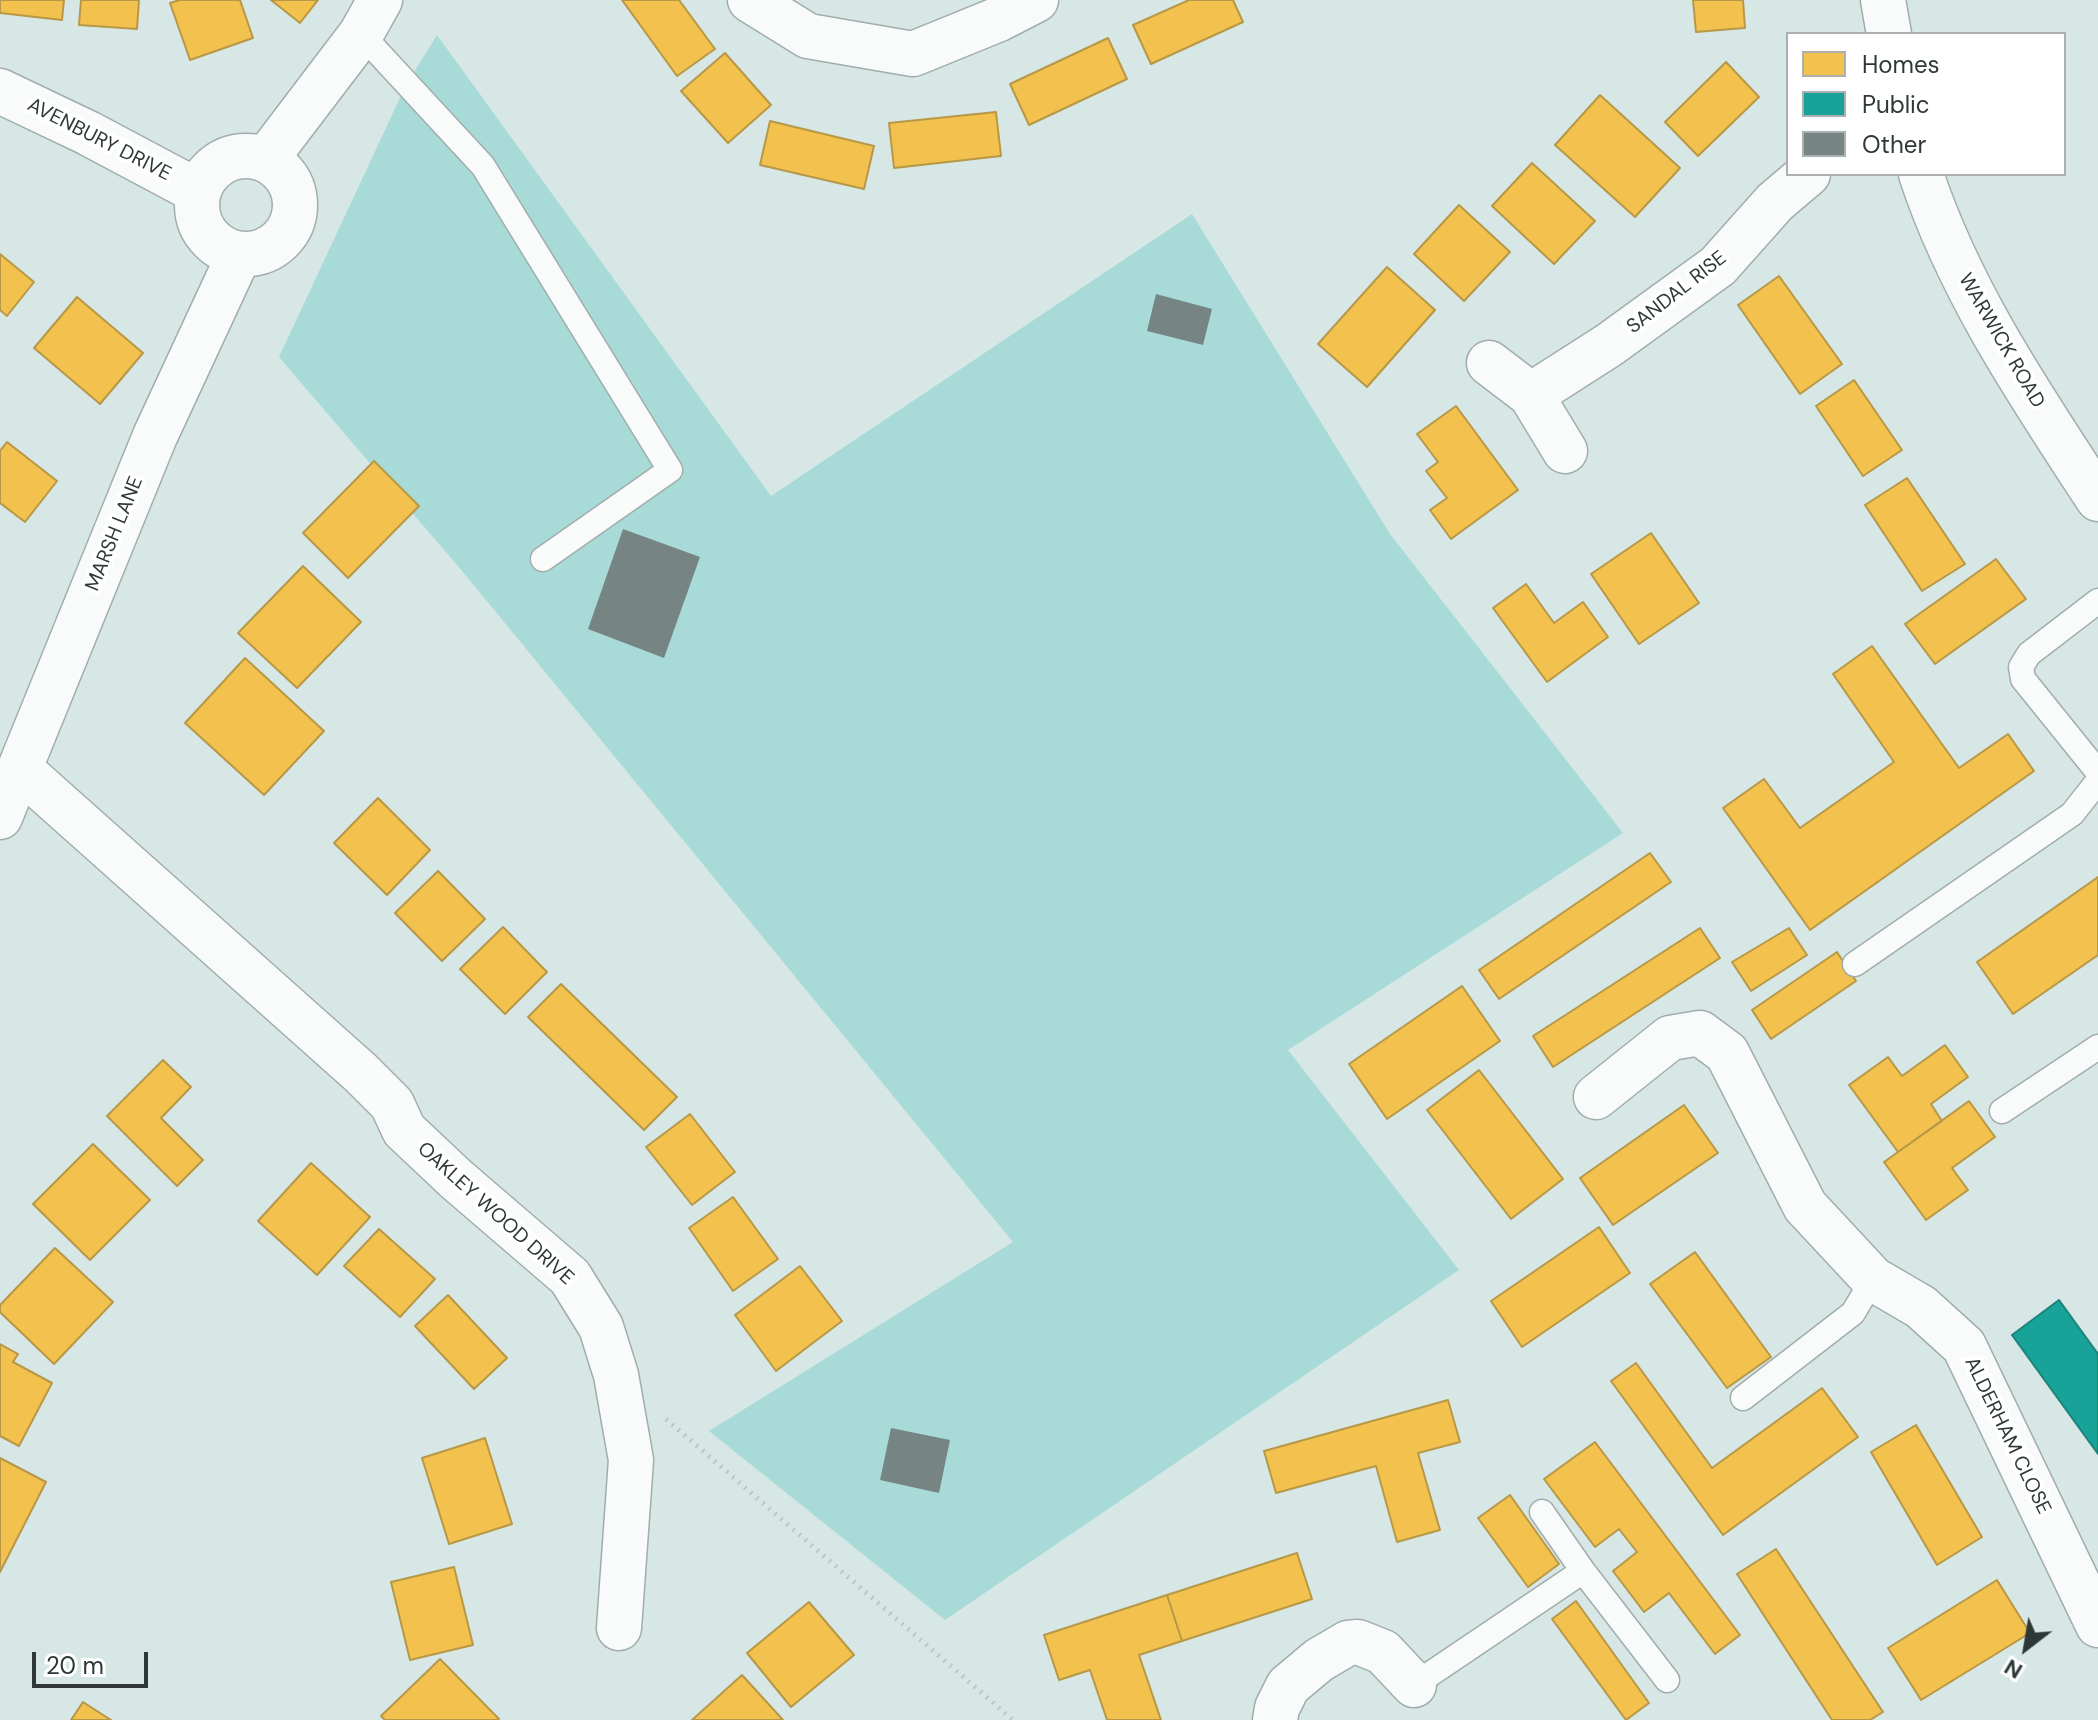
<!DOCTYPE html>
<style>
body{margin:0}
#map{position:relative;width:2098px;height:1720px;overflow:hidden;background:#d7e7e5;font-family:"DM Sans",sans-serif}
canvas{display:block}
.legend{position:absolute;left:1786px;top:32px;width:280px;height:144px;box-sizing:border-box;background:#fff;border:2px solid #abafaf;margin:0;padding:10px 14px;list-style:none;font-size:24px;color:#2d3837}
.legend li{display:flex;align-items:center;gap:16px;height:40px}
.legend b{width:40px;border:2px solid #abafaf}
.north{position:absolute;left:1986px;top:1608px;width:80px;height:80px;-webkit-text-stroke:6px #fff;paint-order:stroke;rotate:211deg;font-size:22px;font-weight:700;line-height:32px;text-align:center;color:#2d3837}
.north::after{content:'';display:block;margin:auto;width:28px;height:36px;background:#2d3837;clip-path:polygon(50% 0,100% 100%,50% 72%,0 100%)}
.scale{position:absolute;left:32px;top:1652px;width:116px;height:36px;box-sizing:border-box;border:4px solid #2d3837;border-top:0;padding-left:10px;font-size:24px;line-height:28px;white-space:nowrap;color:#2d3837;-webkit-text-stroke:6px #fff;paint-order:stroke}
</style>
<div id="map">
<canvas width="2098" height="1720"></canvas>
<ul class="legend">
<li><b style="height:22px;background:#f2c14e"></b>Homes</li>
<li><b style="height:22px;background:#17a398"></b>Public</li>
<li><b style="height:22px;background:#768583"></b>Other</li>
</ul>
<div class="north">N</div>
<div class="scale">20 m</div>
</div>
<script>
const ctx = document.querySelector('canvas').getContext('2d');
ctx.lineJoin = 'round';
function paint(path, color) { ctx.fillStyle = color; ctx.fill(path, 'evenodd'); }
function strokePath(path, color, width, dash) { ctx.strokeStyle = color; ctx.lineWidth = width; ctx.lineCap = dash ? 'butt' : 'round'; ctx.setLineDash(dash || []); ctx.stroke(path); }
function drawText(font, color, halo, rows, align = 'center') {
  ctx.font = font + ' "DM Sans",sans-serif'; ctx.lineWidth = 8; ctx.setLineDash([]); ctx.textBaseline = 'middle'; ctx.strokeStyle = halo; ctx.fillStyle = color; for (const [text, x, y, turn = 0] of rows) {
    ctx.save(); ctx.translate(x, y); ctx.rotate((+turn || 0) * Math.PI / 180); ctx.textAlign = isNaN(turn) ? turn : align; if (halo) ctx.strokeText(text, 0, 0); ctx.fillText(text, 0, 0); ctx.restore();
  }
}
paint(new Path2D(`
 M437,35l334,461 421,-282 198,320 233,299 -335,217 171,220 -514,350 -236,-189 304,-189 -550,-670 -184,-215 127,-272z`), '#a8dbd8');
const homes = new Path2D(`
 M0,0h64l-2,20 -62,-7z
 M81,0h58l-2,29 -58,-4z
 M180,0h60l13,38 -63,22 -20,-57z
 M271,0h47l-18,23z
 M622,0h57l36,49 -38,27z
 M1189,0h44l10,22 -92,42 -18,-39z
 M1693,0h50l2,28 -49,4z
 M1108,38l19,41 -98,46 -19,-41z
 M725,53l46,52 -43,38 -47,-52z
 M1726,62l33,35 -61,59 -33,-34z
 M1600,95l80,73 -45,49 -80,-72z
 M996,112l5,44 -107,12 -5,-45z
 M770,121l104,25 -10,43 -104,-24z
 M1532,163l63,58 -41,43 -62,-58z
 M1459,205l51,47 -46,49 -50,-47z
 M0,254l34,28 -27,34 -7,-6z
 M1387,267l48,43 -68,77 -49,-43z
 M1779,276l63,88 -42,30 -62,-89z
 M77,297l66,56 -43,51 -66,-56z
 M1854,380l48,70 -39,26 -47,-70z
 M1456,406l62,84 -67,49 -21,-29 17,-12 -21,-27 12,-9 -21,-28z
 M7,442l50,39 -32,41 -25,-19v-52z
 M374,461l45,45 -71,72 -45,-45z
 M1907,478l58,86 -43,27 -57,-86z
 M1651,533l48,70 -60,41 -48,-70z
 M1996,559l30,40 -91,65 -30,-40z
 M303,566l58,56 -64,66 -59,-55z
 M1526,584l28,39 29,-21 25,35 -61,45 -54,-74z
 M1872,646l87,122 49,-34 26,37 -224,159 -87,-122 41,-29 36,49 94,-66 -61,-88z
 M245,658l79,73 -60,64 -79,-72z
 M378,798l52,52 -43,45 -53,-52z
 M1650,853l21,29 -172,117 -20,-29z
 M438,871l47,48 -43,42 -47,-48z
 M2098,877v78l-85,59 -36,-52z
 M503,927l44,45 -42,42 -45,-45z
 M1700,928l20,30 -167,109 -20,-31z
 M1789,928l18,27 -56,36 -19,-29z
 M1837,952l19,29 -85,58 -19,-29z
 M561,984l116,113 -33,33 -116,-113z
 M1462,986l38,55 -113,78 -38,-55z
 M1945,1045l23,32 -37,27 11,17 -44,31 -49,-67 39,-28 14,19z
 M163,1060l28,27 -30,31 42,42 -26,26 -70,-70z
 M1479,1070l84,109 -52,40 -84,-109z
 M1969,1101l26,36 -43,31 16,22 -42,30 -42,-58z
 M1684,1105l34,48 -105,72 -33,-47z
 M690,1114l45,58 -43,33 -46,-58z
 M93,1144l57,56 -60,60 -57,-56z
 M311,1163l59,54 -53,58 -59,-54z
 M733,1197l45,62 -45,32 -44,-63z
 M1599,1227l31,46 -108,74 -31,-46z
 M379,1229l56,50 -35,38 -56,-51z
 M55,1248l58,54 -59,62 -54,-52v-7z
 M1695,1252l76,105 -44,31 -77,-104z
 M800,1266l42,55 -66,50 -41,-56z
 M448,1295l59,63 -33,31 -59,-63z
 M0,1344l18,10 -5,8 39,21 -33,63 -19,-10z
 M1636,1363l76,105 110,-80 36,49 -135,98 -112,-154z
 M1448,1400l12,42 -42,11 22,77 -43,12 -21,-76 -100,27 -12,-42z
 M1916,1425l66,112 -45,28 -66,-113z
 M485,1438l27,86 -63,20 -27,-86z
 M1595,1442l145,193 -25,19 -46,-61 -25,19 -31,-41 24,-19 -18,-23 -24,18 -51,-68z
 M0,1458l46,24 -46,90z
 M1510,1495l49,69 -31,23 -50,-69z
 M1776,1549l107,163 -13,8h-38l-95,-146z
 M1297,1553l15,46 -130,42 -15,-46z
 M454,1567l19,78 -63,15 -19,-78z
 M1997,1580l33,53 -109,67 -33,-52z
 M1167,1595l15,46 -43,14 22,65h-54l-17,-50 -31,10 -15,-45z
 M1576,1601l73,102 -23,17 -74,-101z
 M809,1602l45,53 -63,52 -44,-54z
 M440,1659l59,60 -1,1h-113l-4,-4z
 M742,1675l41,45h-91z
 M83,1702l28,18h-40z`);
paint(homes, '#f2c14e');
strokePath(homes, '#b79847', 2);
const public = new Path2D(`
 M2059,1300l39,54v100l-86,-119z`);
paint(public, '#17a398');
strokePath(public, '#1e837b', 2);
paint(new Path2D(`
 M1156,294l56,15 -9,36 -56,-14z
 M623,529l77,28 -36,101 -76,-29z
 M891,1428l59,12 -11,53 -59,-13z`), '#768583');
const lane = new Path2D(`
 M361,34l122,132 187,304 -127,89
 M2098,601l-69,53 -8,13 2,12 75,93
 M1855,964l217,-150 26,-33
 M2002,1111l96,-64
 M1743,1398l110,-85 20,-34
 M1542,1512l41,59 84,109
 M1414,1685l169,-114`);
const street = new Path2D(`
 M750,0l58,36 105,18 86,-35 37,-19
 M0,91l88,42 109,58
 M197 205a49 49 0 1 1 98 0a49 49 0 1 1-98 0Z
 M266,159l95,-125 19,-34
 M1489,363l42,32 34,56
 M1531,395l78,-50 109,-79 57,-64 33,-28
 M20,769l341,304 31,31 12,26 52,49 114,98 31,50 15,48 15,85 -12,168
 M0,817l155,-381 84,-181
 M1596,1097l74,-59 30,-5 27,20 78,153 68,73 48,28 43,39 134,279
 M1275,1720l2,-12 11,-22 31,-26 29,-17 10,-1 25,10 31,33`);
const secondary = new Path2D(`
 M1883,0l6,34
 M1921,174c39,118 109,221 177,325`);
strokePath(lane, '#a1adac', 27);
strokePath(street, '#a1adac', 47);
strokePath(secondary, '#a1adac', 47);
strokePath(new Path2D(`
 M666,1419l347,301`), '#bfc6c6', 5, [2, 6]);
strokePath(lane, '#f9fbfb', 24);
strokePath(street, '#f9fbfb', 44);
strokePath(secondary, '#f9fbfb', 44);
drawText('20px', '#2d3837', '#fff', [
 ["AVENBURY DRIVE",99,140,27],
 ["SANDAL RISE",1677,293,-38],
 ["WARWICK ROAD",2001,341,60],
 ["MARSH LANE",115,534,-68],
 ["OAKLEY WOOD DRIVE",495,1214,42],
 ["ALDERHAM CLOSE",2007,1436,64]
]);
</script>
